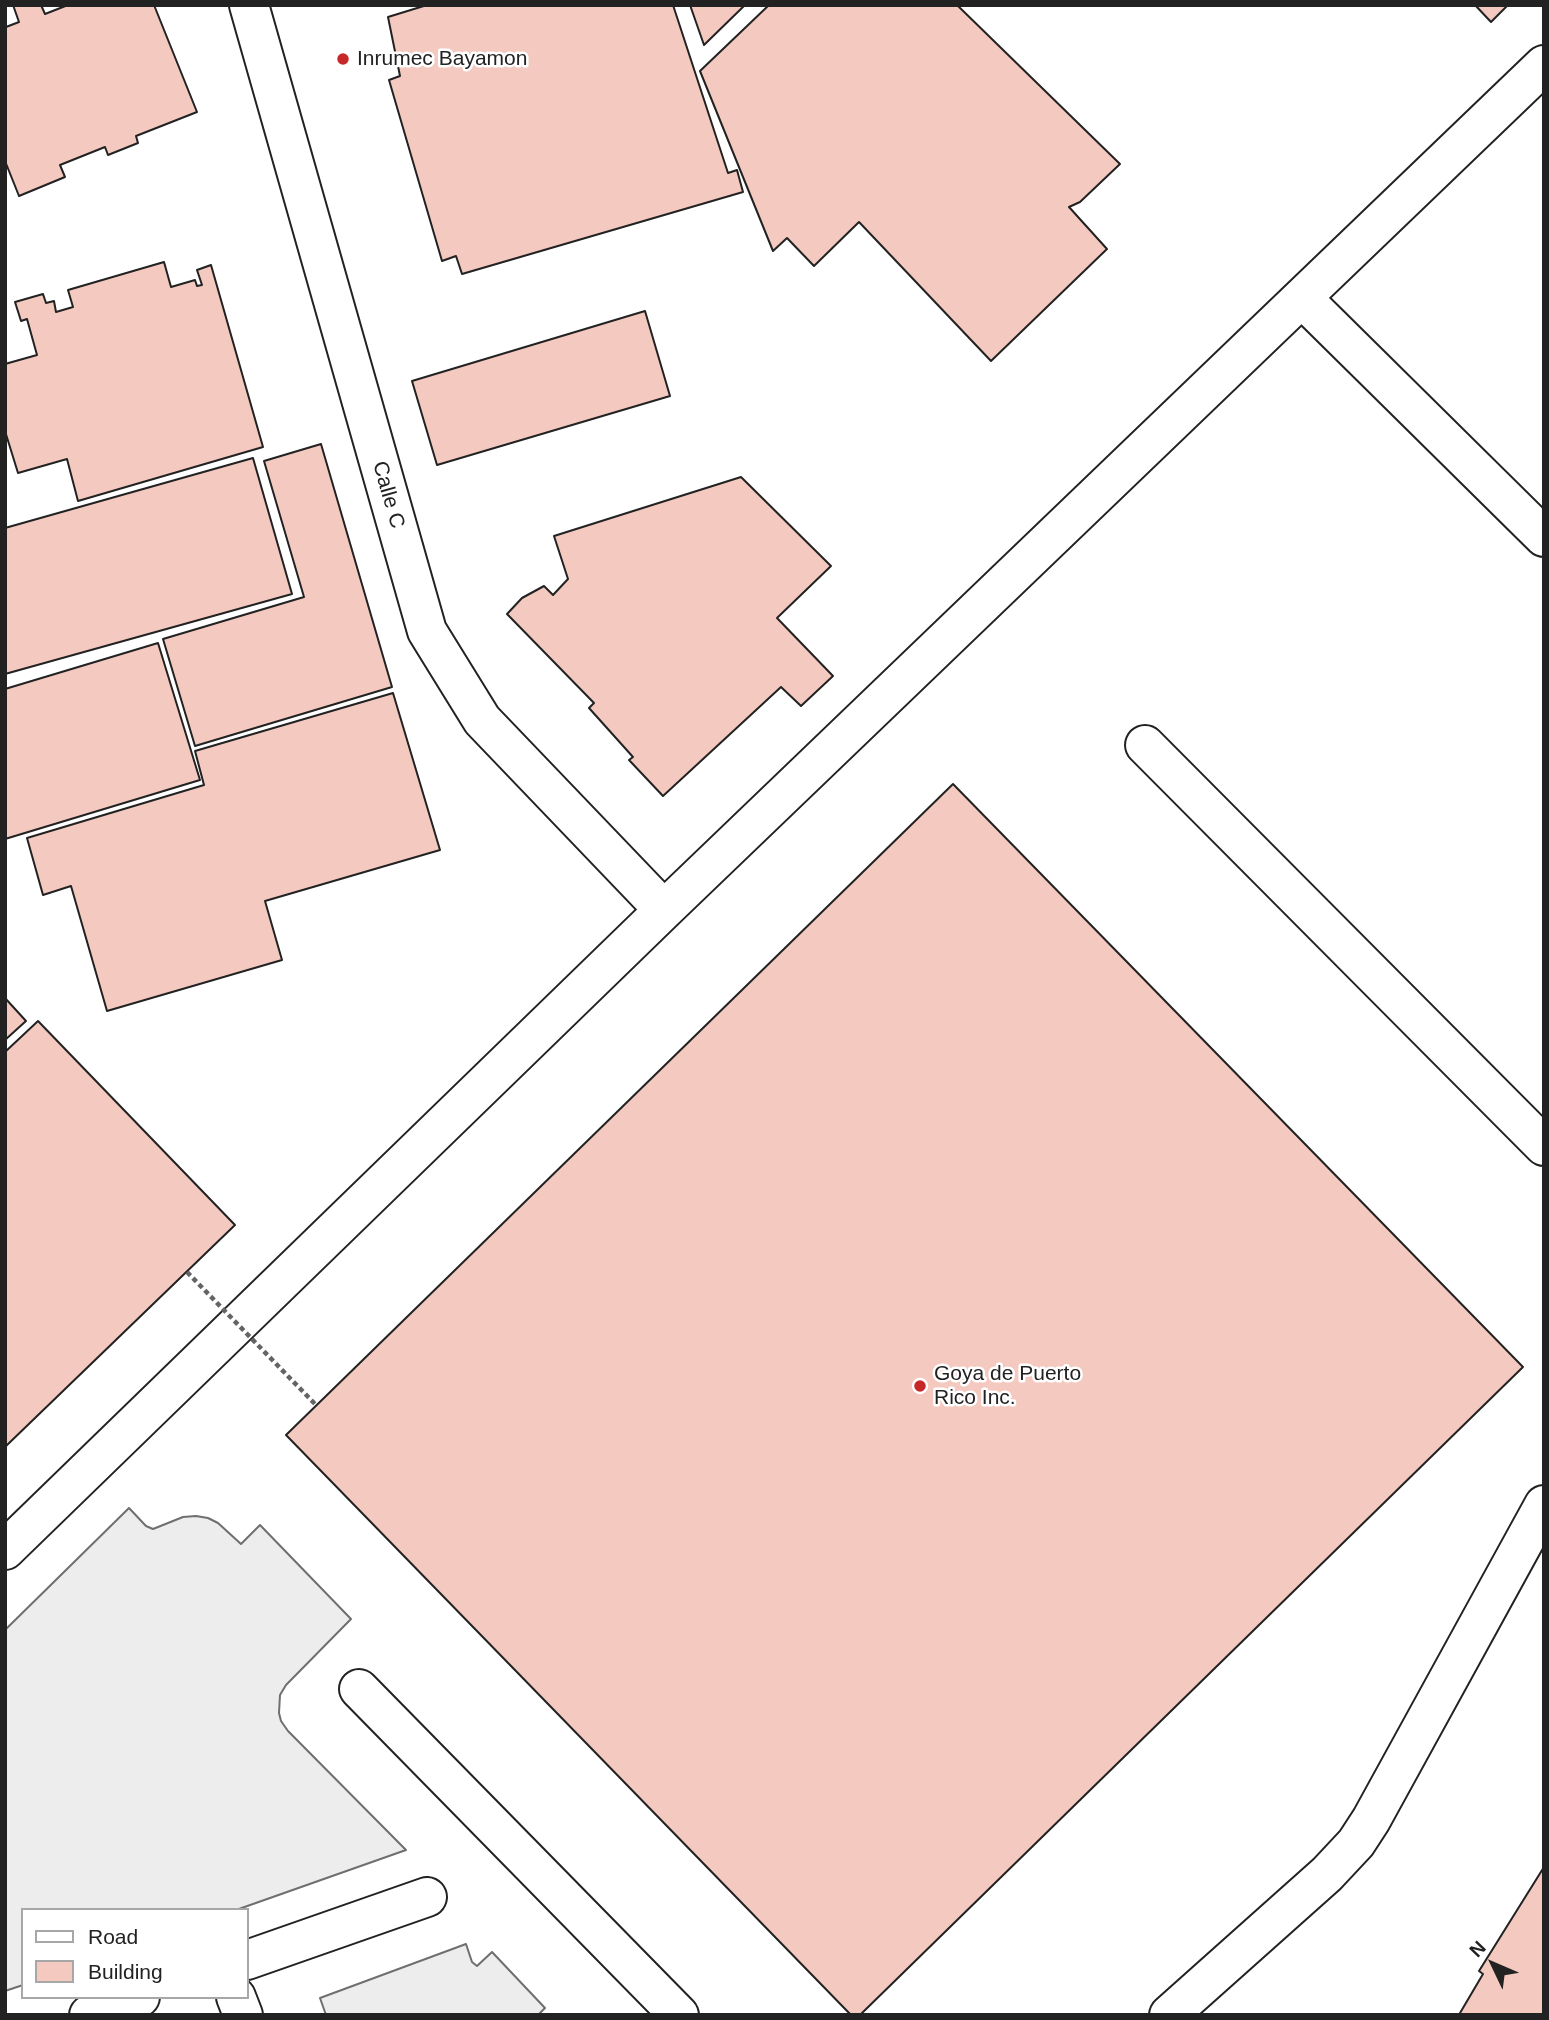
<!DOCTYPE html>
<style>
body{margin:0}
#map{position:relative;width:1549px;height:2020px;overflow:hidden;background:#fff;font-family:Helvetica,sans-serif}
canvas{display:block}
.frame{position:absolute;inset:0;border:7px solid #222;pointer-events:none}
.legend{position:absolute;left:21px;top:1908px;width:228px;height:91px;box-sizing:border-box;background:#fff;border:2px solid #a7a7a7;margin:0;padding:9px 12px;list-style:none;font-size:21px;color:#222}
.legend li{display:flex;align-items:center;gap:14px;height:35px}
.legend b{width:35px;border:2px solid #a7a7a7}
.north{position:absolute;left:1458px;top:1929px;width:70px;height:70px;-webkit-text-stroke:5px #fff;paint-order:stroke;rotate:314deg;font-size:19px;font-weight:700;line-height:28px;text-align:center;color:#222}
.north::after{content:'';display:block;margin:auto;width:24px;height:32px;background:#222;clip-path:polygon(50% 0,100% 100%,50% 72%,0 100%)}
</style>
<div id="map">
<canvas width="1549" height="2020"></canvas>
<div class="frame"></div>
<ul class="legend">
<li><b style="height:9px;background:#fff"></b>Road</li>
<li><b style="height:19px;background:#f3c9c0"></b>Building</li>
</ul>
<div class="north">N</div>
</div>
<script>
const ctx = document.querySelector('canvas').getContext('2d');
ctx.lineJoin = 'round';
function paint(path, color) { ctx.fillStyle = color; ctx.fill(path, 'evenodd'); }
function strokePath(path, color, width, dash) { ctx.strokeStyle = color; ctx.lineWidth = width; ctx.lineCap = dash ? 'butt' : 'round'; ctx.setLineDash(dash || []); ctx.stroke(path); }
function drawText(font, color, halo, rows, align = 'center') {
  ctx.font = font + ' Helvetica,sans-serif'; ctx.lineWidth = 5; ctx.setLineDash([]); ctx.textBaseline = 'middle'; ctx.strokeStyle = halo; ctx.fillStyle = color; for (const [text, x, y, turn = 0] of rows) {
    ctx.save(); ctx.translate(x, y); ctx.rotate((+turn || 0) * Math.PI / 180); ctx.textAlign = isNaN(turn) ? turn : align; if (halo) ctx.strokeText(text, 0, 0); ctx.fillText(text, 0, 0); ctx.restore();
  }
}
const parking = new Path2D(`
 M129,1508l17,18 7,3 30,-12 13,-1 12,2 10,5 23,21 19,-19 91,94 -65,66 -6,10 -1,18 2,8 7,10 118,119 -170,60h-213v75l-18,6v-361z
 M466,1944l6,18 5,4 15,-14 53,56 -7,7h-212l-6,-17z`);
paint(parking, '#ededed');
strokePath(parking, '#6f6f6f', 2);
const building = new Path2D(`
 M13,5h28l4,9 23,-9h86l43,107 -61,24 2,7 -30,12 -3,-8 -45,18 5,12 -46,19 -14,-35v-137l1,3 13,-5z
 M427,5h246l55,168 9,-3 6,22 -281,82 -6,-18 -14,5 -53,-181 11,-4 -12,-59z
 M690,5h55l-41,40z
 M769,5h188l163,159 -40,38 -11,5 38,42 -116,112 -132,-139 -45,44 -27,-28 -14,13 -73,-180z
 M1475,5h33l-17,17z
 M164,262l7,25 24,-7 2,6 5,-1 -5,-15 14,-5 52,182 -185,54 -11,-42 -49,14 -13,-42v-67l32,-9 -10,-36 -6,2 -6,-19 28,-8 3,9 8,-2 2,11 17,-5 -5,-17z
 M645,311l25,85 -233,69 -25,-84z
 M321,444l71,243 -197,59 -32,-107 141,-42 -40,-136z
 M253,458l39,136 -287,80v-146z
 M741,477l90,89 -54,52 56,58 -32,30 -20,-19 -118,109 -34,-36 4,-3 -44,-49 5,-5 -87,-89 15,-16 22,-12 9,9 15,-16 -14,-43z
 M158,643l42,137 -195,59v-150z
 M393,693l47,157 -175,51 17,59 -175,51 -36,-125 -28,9 -16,-57 177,-53 -9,-34z
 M953,784l570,583 -663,648h-9l-565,-580z
 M5,998l21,23 -21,19z
 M38,1021l197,204 -230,222v-395z
 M1544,1867v148h-82l-2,-2 23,-39 -4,-3z`);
paint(building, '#f3c9c0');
strokePath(building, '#222', 2);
const minor = new Path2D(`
 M249,5l178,626 55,89 182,190
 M1302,298l242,239
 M1145,745l399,401
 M5,1550l659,-640 880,-845
 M359,1689l320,326
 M247,1960l180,-63
 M236,1997l7,18
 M89,2015l51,-18
 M1169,2015l158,-141 29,-31 15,-23 173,-315`);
strokePath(minor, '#222', 42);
strokePath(minor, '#fff', 38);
strokePath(new Path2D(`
 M187,1272l129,133`), '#646464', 4.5, [5, 3.5]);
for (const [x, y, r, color] of [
 [343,59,7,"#c62828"],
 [920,1386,7,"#c62828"]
]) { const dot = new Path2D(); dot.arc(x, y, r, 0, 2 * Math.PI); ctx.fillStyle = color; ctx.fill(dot); strokePath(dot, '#fff', 2.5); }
drawText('21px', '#222', '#fff', [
 ["Inrumec Bayamon",357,59],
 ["Goya de Puerto",934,1374],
 ["Rico Inc.",934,1398]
], 'left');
drawText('21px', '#222', '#fff', [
 ["Calle C",388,495,74]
]);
</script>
